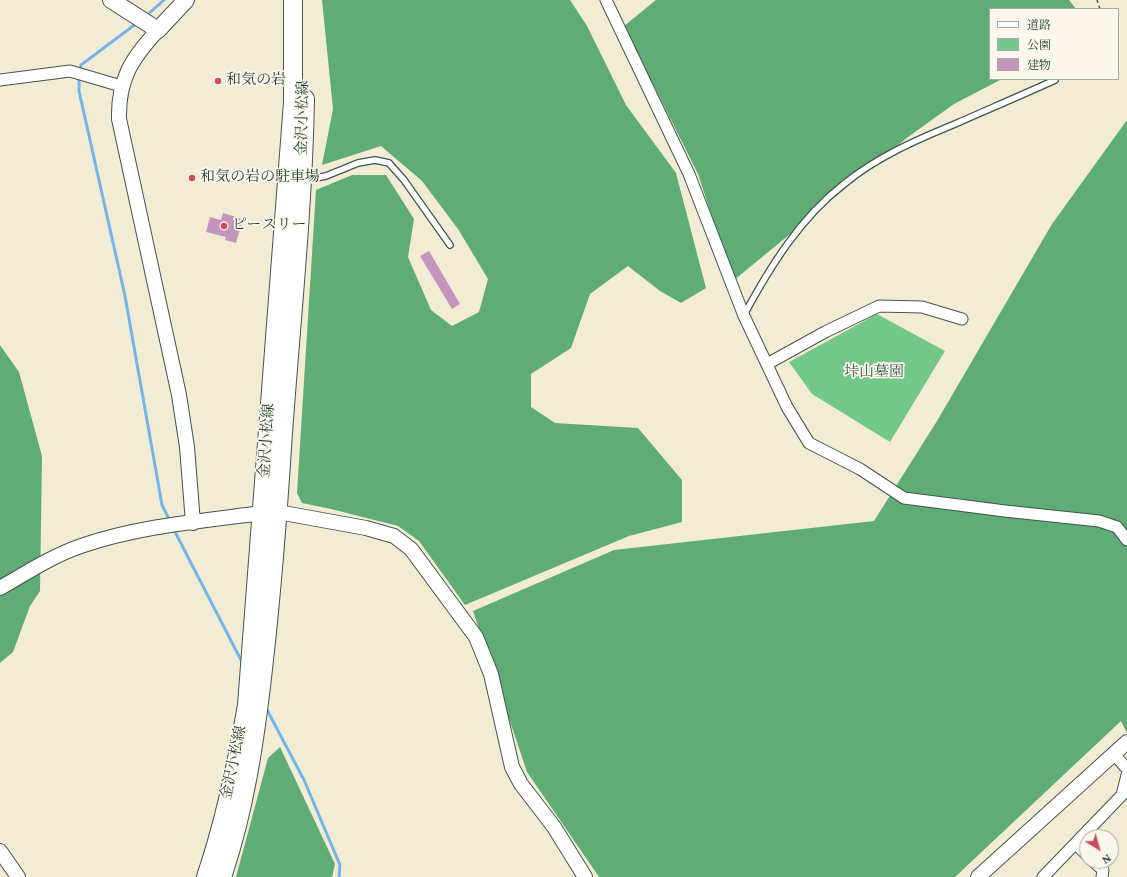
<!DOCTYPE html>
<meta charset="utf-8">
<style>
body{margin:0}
#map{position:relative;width:1127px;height:877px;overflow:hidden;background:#f3ecd5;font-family:Vollkorn,"Noto Serif JP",serif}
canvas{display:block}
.legend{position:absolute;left:989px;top:8px;width:130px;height:72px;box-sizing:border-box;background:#fbf7ec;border:1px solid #a3ada2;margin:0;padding:5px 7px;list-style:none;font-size:12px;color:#1f3d34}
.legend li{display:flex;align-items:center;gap:8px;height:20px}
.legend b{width:20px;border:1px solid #a3ada2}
.north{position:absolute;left:1079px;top:829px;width:40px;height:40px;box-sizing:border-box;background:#fbf7ec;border:1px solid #a3ada2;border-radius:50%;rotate:143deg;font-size:11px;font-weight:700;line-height:16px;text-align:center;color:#1f3d34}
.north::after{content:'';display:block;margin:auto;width:14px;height:18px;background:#d1495b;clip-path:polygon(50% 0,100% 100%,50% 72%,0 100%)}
</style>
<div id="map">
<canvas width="1127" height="877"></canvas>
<ul class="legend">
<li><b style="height:5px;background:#fff"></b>道路</li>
<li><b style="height:11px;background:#74c78a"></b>公園</li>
<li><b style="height:11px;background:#c395bd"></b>建物</li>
</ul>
<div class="north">N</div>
</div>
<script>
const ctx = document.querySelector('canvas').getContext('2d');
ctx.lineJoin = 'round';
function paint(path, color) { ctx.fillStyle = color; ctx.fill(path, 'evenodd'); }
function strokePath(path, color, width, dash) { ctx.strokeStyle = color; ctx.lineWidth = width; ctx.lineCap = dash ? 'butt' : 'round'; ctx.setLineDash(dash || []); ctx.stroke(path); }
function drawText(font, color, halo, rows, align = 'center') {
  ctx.font = font + ' Vollkorn,"Noto Serif JP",serif'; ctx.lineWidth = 3.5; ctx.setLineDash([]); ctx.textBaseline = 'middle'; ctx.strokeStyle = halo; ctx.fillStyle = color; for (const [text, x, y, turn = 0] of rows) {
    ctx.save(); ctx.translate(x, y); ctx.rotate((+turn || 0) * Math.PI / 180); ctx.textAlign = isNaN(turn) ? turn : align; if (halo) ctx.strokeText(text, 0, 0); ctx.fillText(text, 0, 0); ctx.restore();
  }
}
paint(new Path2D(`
 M877,314l68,37 -55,91 -78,-48 -23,-32z`), '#74c78a');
paint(new Path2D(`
 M322,0h248l17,26 39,79 50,68 30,115 -25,15 -21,-12 -32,-25 -38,28 -19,54 -40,26v33l24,16 83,5 44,52v42l-53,14 -164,69 -46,-64 -21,-15 -67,-17 -29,-6 -5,-10 19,-303 36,-15h34l28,44 -6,38 23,53 21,16 27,-14 9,-33 -30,-50 -36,-48 -41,-35 -59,19 11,-56z
 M656,0h413l7,9h-86v70h12l-48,25 -46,33 -175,144 -35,-107 -74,-148z
 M1127,120v613l-6,-12 -166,156h-356l-72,-105 -54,-161 141,-61 260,-29 63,-100 115,-197z
 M0,345l19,27 23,84 -2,135 -10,15 -17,46 -13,11z
 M280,747l55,117 -3,13h-96l32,-119z`), '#5fac76');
strokePath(new Path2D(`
 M146,16l18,-16
 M137,23l-56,42 -2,8v18l46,205 37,209 8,16
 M173,528l70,136
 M265,706l39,74 36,85 -1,12`), '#74b5e9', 3);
paint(new Path2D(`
 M223,213l20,6 -7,24 -11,-3 1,-3 -20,-5 4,-15 11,3z
 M429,251l31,53 -8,5 -32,-53z`), '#c395bd');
const service = new Path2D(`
 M305,180l21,-4 32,-13 17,-3 14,3 15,17 46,65
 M744,315c26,-48 56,-97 100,-131 33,-27 72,-44 111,-60 34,-15 67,-29 100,-44`);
const minor = new Path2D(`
 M606,0l83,174 55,142 43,91 22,36 51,26 44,29 101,13 94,10 18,6 10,13
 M0,80l70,-9 51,15
 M767,364l58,-32 54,-26 43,1 40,12
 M1114,754l13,15
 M1076,844l11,11
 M1093,861l10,9 -1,7
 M1043,877l79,-82 5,-20`);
const tertiary = new Path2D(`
 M158,30c-26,28 -40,49 -39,89l60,276 8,52 6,76
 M0,588c26,-15 52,-32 81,-42 58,-20 121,-25 181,-33l16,-1 88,16 28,8 17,13 65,88 15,37 21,93 9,17 33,43 31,50
 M0,851l18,26
 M978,877l149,-135`);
const secondary = new Path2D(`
 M111,0l47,30 28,-30`);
const primary = new Path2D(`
 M206,877c19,-56 31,-113 41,-172l46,-603v-102
 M222,877c23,-68 33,-137 41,-208 9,-79 15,-157 20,-236 8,-111 20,-223 22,-334`);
strokePath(service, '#3f574c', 8);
strokePath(minor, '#3f574c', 13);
strokePath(tertiary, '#3f574c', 16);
strokePath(secondary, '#3f574c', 18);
strokePath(primary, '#3f574c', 20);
strokePath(new Path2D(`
 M1097,0l3,9`), '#3f574c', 1.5, [3, 3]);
strokePath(service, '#fff', 5.5);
strokePath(minor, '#fff', 11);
strokePath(tertiary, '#fff', 14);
strokePath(secondary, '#fff', 16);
strokePath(primary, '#fff', 18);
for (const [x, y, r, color] of [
 [218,81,4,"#d1495b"],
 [192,178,4,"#d1495b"],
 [224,226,4,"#d1495b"]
]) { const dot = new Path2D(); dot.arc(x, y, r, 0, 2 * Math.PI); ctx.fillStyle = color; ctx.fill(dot); strokePath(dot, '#fbf7ec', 1.5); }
drawText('15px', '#1f3d34', '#fbf7ec', [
 ["和気の岩",226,81],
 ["和気の岩の駐車場",200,178],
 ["ピースリー",232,226]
], 'left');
drawText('15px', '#1f3d34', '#fbf7ec', [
 ["金沢小松線",304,118,-89],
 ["金沢小松線",268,441,-86],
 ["金沢小松線",235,763,-78]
]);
drawText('15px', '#34604a', '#fbf7ec', [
 ["垰山墓園",874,373]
]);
</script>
